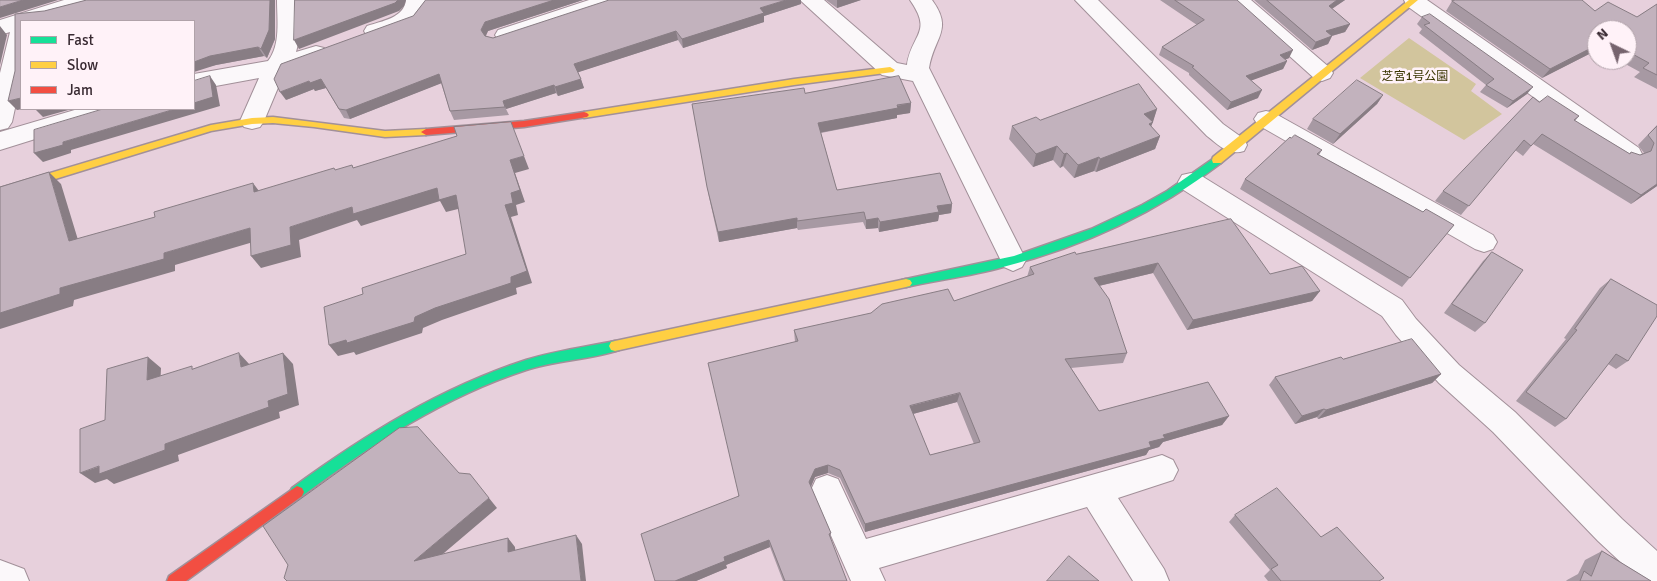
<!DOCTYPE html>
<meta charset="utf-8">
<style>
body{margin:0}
#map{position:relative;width:1657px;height:581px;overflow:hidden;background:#e7d0dc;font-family:Signika,sans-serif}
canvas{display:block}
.legend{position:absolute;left:20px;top:20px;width:175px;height:90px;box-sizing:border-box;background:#fff2f8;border:1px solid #b0a2a9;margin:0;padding:6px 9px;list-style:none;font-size:15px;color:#392a32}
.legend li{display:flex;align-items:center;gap:10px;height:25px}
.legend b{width:25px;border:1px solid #b0a2a9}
.north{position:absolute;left:1587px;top:20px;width:50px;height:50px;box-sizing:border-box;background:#fff2f8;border:1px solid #b0a2a9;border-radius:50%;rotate:318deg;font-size:14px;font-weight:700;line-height:20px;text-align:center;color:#392a32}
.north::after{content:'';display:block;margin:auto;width:18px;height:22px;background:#76646e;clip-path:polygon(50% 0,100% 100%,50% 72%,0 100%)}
</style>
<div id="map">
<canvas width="1657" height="581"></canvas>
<ul class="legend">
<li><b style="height:6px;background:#16e098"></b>Fast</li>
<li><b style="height:6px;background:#ffcf43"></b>Slow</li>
<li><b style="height:6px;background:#f24e42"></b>Jam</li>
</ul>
<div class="north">N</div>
</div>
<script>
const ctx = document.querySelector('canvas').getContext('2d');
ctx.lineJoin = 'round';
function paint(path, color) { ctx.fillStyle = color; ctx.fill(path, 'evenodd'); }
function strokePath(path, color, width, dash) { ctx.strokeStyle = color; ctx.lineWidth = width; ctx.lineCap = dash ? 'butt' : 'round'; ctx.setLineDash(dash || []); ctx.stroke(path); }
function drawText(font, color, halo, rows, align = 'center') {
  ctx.font = font + ' Signika,"Noto Sans JP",sans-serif'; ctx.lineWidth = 5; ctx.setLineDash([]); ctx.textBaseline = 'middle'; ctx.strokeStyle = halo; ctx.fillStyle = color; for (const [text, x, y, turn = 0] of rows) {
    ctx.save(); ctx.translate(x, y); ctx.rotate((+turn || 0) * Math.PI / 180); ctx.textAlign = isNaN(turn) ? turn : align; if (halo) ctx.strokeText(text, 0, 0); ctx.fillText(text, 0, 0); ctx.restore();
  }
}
paint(new Path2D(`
 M1409,38l67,46 -5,7 31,23 -38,26 -104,-62z`), '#d2c59d');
const street = new Path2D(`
 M64,0h41l-4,5c-26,6 -53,16 -80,16v59l-9,42 -4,6 -8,2v-57l10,-41 -10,3v-15z
 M277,0h22l-1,44 -2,8 20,-6 8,2 3,5 -3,5 -39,13 -21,50 -4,6 -8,2 -8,-2 -4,-6 19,-43 -65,12v-16l74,-13c13,-16 9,-42 9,-61z
 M406,0h22c-3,24 -39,42 -61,36l-3,-5 3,-5c15,-5 37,-8 39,-26z
 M589,0h32l-4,5 -103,35 -8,2 -8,-2 -3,-5 3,-5z
 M800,0h24l73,63 10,2c5,-32 26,-32 3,-65h22c22,30 2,37 -3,68l97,192 -4,7 -9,4 -9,-4 -91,-186 -31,-6z
 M1075,0h23l125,124 21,15 3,6 -3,6c-16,5 -25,-6 -37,-15z
 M1227,0h24l79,68 3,5 -3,5 -8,3 -8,-3z
 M1404,0h23l212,148 3,6 -3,6 -9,3 -9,-3 -214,-154z
 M78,109h38l-4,6 -112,35v-18z
 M1266,111l8,2 219,122 4,7 -4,7 -9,3 -9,-3 -217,-124 -4,-6 4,-6z
 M1191,173l9,2 202,125 14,19 43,46 56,47 107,107 35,32v30h-16l-43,-40 -105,-109 -54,-49 -43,-48 -14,-19 -200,-127 -4,-7 4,-7z
 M1162,455l11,5 5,10 -5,10 -55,18 46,71 5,12h-36l-46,-74 -208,61 6,13h-34l-40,-91 5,-11 11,-4 11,4 28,60z
 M0,560l24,9 5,12h-29z`);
const fast = new Path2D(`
 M1217,156l4,1 1,3 -1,3c-65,50 -139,84 -218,104 -32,9 -65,13 -97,20l-4,-1 -2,-3 2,-3 4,-1 108,-23 77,-27 51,-24 25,-14z
 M615,341l4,1 2,4 -2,4c-30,10 -63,10 -93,20 -83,27 -155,75 -224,126l-5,2 -5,-2 -2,-4 2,-4c73,-53 148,-100 234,-128 29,-9 59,-13 89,-19z`);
const slow = new Path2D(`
 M1409,0h9l-197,163h-8l-1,-3 1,-3z
 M890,67l5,3 -2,2 -99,13 -210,33 -5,-3 5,-3 210,-33z
 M273,117l112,14 41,-2 5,3 -5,3 -41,2 -71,-10 -41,-4 -21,1 -41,7 -211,65v-8l211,-63 41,-7z
 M906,279l4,1 2,3 -2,3 -4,1 -291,64 -4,-1 -2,-4 2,-4 4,-1z`);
const jam = new Path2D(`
 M584,112l3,1 2,2 -2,2 -63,10 -98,8 -5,-3 5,-3 98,-8z
 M297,486l5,2 2,4 -2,4 -116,85h-19l2,-5z`);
strokePath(street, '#a29099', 2);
strokePath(fast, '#a29099', 3);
strokePath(slow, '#a29099', 3);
strokePath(jam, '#a29099', 3);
paint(street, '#fbf8fa');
paint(fast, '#16e098');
paint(slow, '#ffcf43');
paint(jam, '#f24e42');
paint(new Path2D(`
 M87,0h188v39l-8,19 -3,-2 -48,9 -199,45 27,-99z
 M426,0h157l-95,31 -2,5 7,2 308,-34 -37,12v6l-81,26 -5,-8 -100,32 6,16 -26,8 -2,-3 -50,16 3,6 -55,5 -4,-9 -9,-28 -91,36 -6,-1 -18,-30 -11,3 -1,-2 -28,11 127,-84z
 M826,0h35l-24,8z
 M1160,0h77l52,58 -4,2 2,1 -4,8 -32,11 7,18 -31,12 -38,-35v-2l-30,-18 3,-8 35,-22z
 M1254,0h91l-13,9 18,15 -5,8 -13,4 -4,8 -16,6z
 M1452,1l143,10 42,6 20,-13v85l-23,-12 6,-5 -22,-12h9v-30h-30v20l-55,28 -96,-67z
 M1422,17l105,77 -20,14 -27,-16 6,-7 -67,-52 3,-4 -5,-5z
 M805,93l106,10 -1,10 -13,2v3l-76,15 15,54 1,3 115,14 -1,9 -12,2 -1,6 -59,11 -1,-4 -12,1 -3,-7 -65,8 -1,-2 -78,14 -10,-45 -17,-93z
 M1383,95l-6,9 -44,40 -26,-15 6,-10z
 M1539,102l40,14 -4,5 55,33 10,1 3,-1 1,-1 -6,-8 19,-20v61l-26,18 -98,-60 -10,12 -8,-6 -54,65 -26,-14 8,-10z
 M1157,109l-6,17 9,10 -5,13 -59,23 -2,-1 -20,7 -11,-12 -3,2 -7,-8 -20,7 -24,-28 3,-13 28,-6z
 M1322,150l-3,5 104,57 31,13 -52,62 -162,-98 5,-10z
 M1492,252l-7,71 -10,9 -31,-19 39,-52z
 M1076,254l194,20 50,17 -8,10 -125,29 -34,-57 -54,13 28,67 -4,10 -52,5 28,43 130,5 -7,9 -59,17 -4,5 -10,3 -3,5 -281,77 -25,-54 -12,-5 -13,4 -4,10 20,46v7l16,41h-64l-13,-34 -44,18 1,3 -31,13h-41l83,-85 57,-154 -1,-12 160,-29 73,-24 3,-10zM957,402l17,42 -44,11 -17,-41z
 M1611,279l17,82 -12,8 -8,-5 -42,55 -11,8 -39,-26 50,-62 -2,-1 36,-50z
 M1343,359l98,15 -9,9 -114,36 -1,-2 -22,7 -26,-39 6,-8z
 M1235,515l86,22 58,44h-111l-4,-5 6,-6 -41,-48z
 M1602,551l49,30h-85l1,-1 11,-6 7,-14z`), '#a799a3');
paint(new Path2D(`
 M23,0h35l-58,18v-11z
 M270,0h5v39l-8,19 -6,-9z
 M398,0h8l-2,6 -5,5 -100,38 -5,-9z
 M554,0h29l-95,31 -4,8 -3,-9 4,-8z
 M786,0h15v4l-37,12v6l-81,26 -1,-9 78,-31z
 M837,0h24l-24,8z
 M1337,0h8l-21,14 5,-8z
 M1350,24l-5,8 -24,7 5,-8z
 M0,26l7,9 -7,30z
 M676,31l2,9 -102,33 -2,-9z
 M1332,36l-4,8 -16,6 4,-8z
 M1597,45v5l-55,28 8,-9z
 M258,47l6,9 -48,9 -22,7v-10l16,-6z
 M1293,50l-4,8 -13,5 4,-8z
 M1287,61l-4,8 -41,15 4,-8z
 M439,74l3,9 -92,36 -4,-9z
 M210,76l6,9 4,21 -149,44v3l-28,9 -9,-9 29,-11 112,-33h19v-6z
 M321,79l5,9 -11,3 -1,-2 -28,11 -6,-8 29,-11z
 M581,79l3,9 -26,8 -3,-9z
 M554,85l2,8 -50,16 -3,-8z
 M1533,87l-6,7 -20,14 6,-7z
 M1262,90l-4,8 -31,12 4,-8z
 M1383,95l-6,9 -44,40 7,-10z
 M21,98v11l-4,1 -9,-9z
 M911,103l-1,10 -13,2v3l-79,15v-10z
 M35,109h37l-29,8z
 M1157,109l-4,13 -6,14 -3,-22z
 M1160,136l-5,13 -59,23 4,-13z
 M1057,146l-4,14 -20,7 3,-13z
 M1067,153l-4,13 -3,2 4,-14z
 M524,156l5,13 -14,4 10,29 -9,3 2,10 -7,2 21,66 -16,5 1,6 -75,26 -19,8 -1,5 -66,22 -2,-3 -16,4 -9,-11 86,-28 90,-112 6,-12 -1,-33z
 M1099,157l-5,14 -20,7 4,-13z
 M49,172l12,12 21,69 -13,-12z
 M253,183l9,12 -8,-3z
 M1657,184v2l-26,18 10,-9z
 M437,188l19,7 6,13 -16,4 -6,-11 -79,25 -4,-6 -58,20 2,17 -40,11 -10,-12 39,-29 62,-20z
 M952,204l-1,9 -12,2 -1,6 -59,11 1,-10 57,-16z
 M797,218v10l-78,14 -1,-10z
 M878,218v10l-12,1v-9z
 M250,228l10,12 -85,25v6l-101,29 -1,6 -73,23v-16l60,-25 104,-35z
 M1158,263l-5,10 -63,15 4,-10z
 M1320,291l-8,10 -125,29 6,-10z
 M239,353l11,12 -9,2z
 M283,353l10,11 6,41 -20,7 1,6 -102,37 1,6 -65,23 -7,-5 -12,4 -15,-10 85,-29 103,-43z
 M148,357l13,11 -1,24 -13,-12z
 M1441,374l-9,9 -114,36 8,-9z
 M960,393l-3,9 -48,13 1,-9z
 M1324,409l-7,8 -22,7 7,-8z
 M1229,416l-7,9 -59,17 -4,5 -10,3 -3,5 -281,77v-8l284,-82 14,-7z
 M828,465v8l-13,4 -6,14v-9l6,-13z
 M489,498l8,10 -73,62 -10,-9z
 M576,535l6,9 4,37h-5z
 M508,538l7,9 1,15 -8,-10z
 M769,540l1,7 -44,18 1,3 -31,13h-21l49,-24z`), '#887d84');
const building = new Path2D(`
 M0,0h23l-23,7z
 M87,0h183l-1,30 -8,19 -3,-2 -48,9 -16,6v-41h-173v77l-13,3 7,-30v-57l29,-3z
 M295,0h103l-3,3 -101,37z
 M426,0h128l-69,22 -4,8 4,6 8,2 116,-38h177l-26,8 4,5 -82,26 -6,-8 -102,33 7,15 -26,8 -1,-2 -51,16 2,6 -55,4 -11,-37 -93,36 -7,-1 -18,-30 -11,4 -1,-2 -29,11 -6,-13 7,-15 132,-48z
 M1175,0h62l56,50 -13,5 7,6 -41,15 16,14 -31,12 -39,-35 2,-1 -32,-19 42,-27z
 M1267,0h70l-8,6 21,18 -24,7 6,5 -16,6z
 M1456,0h126l13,11 13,-9 29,15 20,-13v71l-14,-7 6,-5 -22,-12v-21h-30v15l-47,24 -98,-68z
 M1430,14l103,73 -20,14 -27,-16 8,-6 -70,-54 6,-2 -8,-6z
 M210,76l3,21 -19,6v-22z
 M899,76l12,27 -14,2 1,3 -80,15 18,64 1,3 103,-17 12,31 -15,2 2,6 -59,10 -2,-4 -12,2 -2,-8 -67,9v-3l-79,14 -11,-45 -15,-83 112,-16 1,5z
 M1357,80l26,15 -43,39 -27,-15z
 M1139,84l18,25 -13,5 9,8 -4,2 11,12 -60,23 -1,-2 -21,8 -11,-12 -3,1 -7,-8 -21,8 -24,-28 24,-9 4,3z
 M1548,96l31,20 -5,4 56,34 1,-2 9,3 11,-4 3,-8 -6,-8 9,-9v58l-16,11 -99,-61 -11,12 -7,-6 -55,66 -26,-15 90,-94 6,5z
 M103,109h72l-112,33v3l-29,8v-23z
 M511,122l13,34 -14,4 10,30 -9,3 2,10 -8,2 22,66 -16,6v6l-76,25 -20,9 -1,5 -67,21 -1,-3 -17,5 -5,-38 39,-13 -1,-6 104,-34 -10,-59 -17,5 -2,-12 -84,26 -1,-7 -62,20 1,18 -40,11 -1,-28 -86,25v6l-104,29v6l-60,19v-126l49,-15 20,69 86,-24 -1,-5 99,-29 1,9 80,-24 1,2 17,-5 1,3 104,-32 -3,-9z
 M1295,135l27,15 -5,4 106,58 3,-3 28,16 -44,53 -165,-99 45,-42 1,1z
 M1231,219l39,55 32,-8 18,25 -127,29 -35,-57 -64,15 15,21 18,54 -62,6 34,52 109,-29 21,34 -66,19 2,3 -16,4 2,5 -286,77 -25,-54 -12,-5 -13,4 -6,13 22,51 -2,1 18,47h-62l-16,-41 -45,17 1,4 -50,20h-20l-14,-47 98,-38 -31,-133 90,-22 -4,-11 77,-17 11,-9 66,-15 6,12 80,-27 -4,-7 45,-15 1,2zM960,393l20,49 -50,13 -20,-49z
 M1492,252l31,18 -38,53 -33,-19z
 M1611,279l46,26v11l-29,45 -12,-7 -50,65 -40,-27 51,-62 -2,-1z
 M1412,339l29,35 -115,36 -2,-1 -22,7 -27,-39 66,-20 2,2z
 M239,353l2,14 42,-14 5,41 -20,7 1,6 -104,37v6l-66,24v-8l-19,7v-44l25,-9 2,-51 41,-12 -1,23 45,-14v3z
 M418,427l41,46 11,1 19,24 -75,63 94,-23v14l68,-17 5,46h-294l-3,-3 4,-13 -25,-39 136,-98z
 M1277,488l44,49 16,-10 47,51 -5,3h-98l-10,-12 7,-4 -43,-50z
 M1602,551l49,30h-71l4,-10 7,5z
 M1069,556l30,25h-52z`);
paint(building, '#c2b2bd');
strokePath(building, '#887d84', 1);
drawText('12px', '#393500', '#fff2f8', [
 ["芝宮1号公園",1415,77]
]);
</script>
